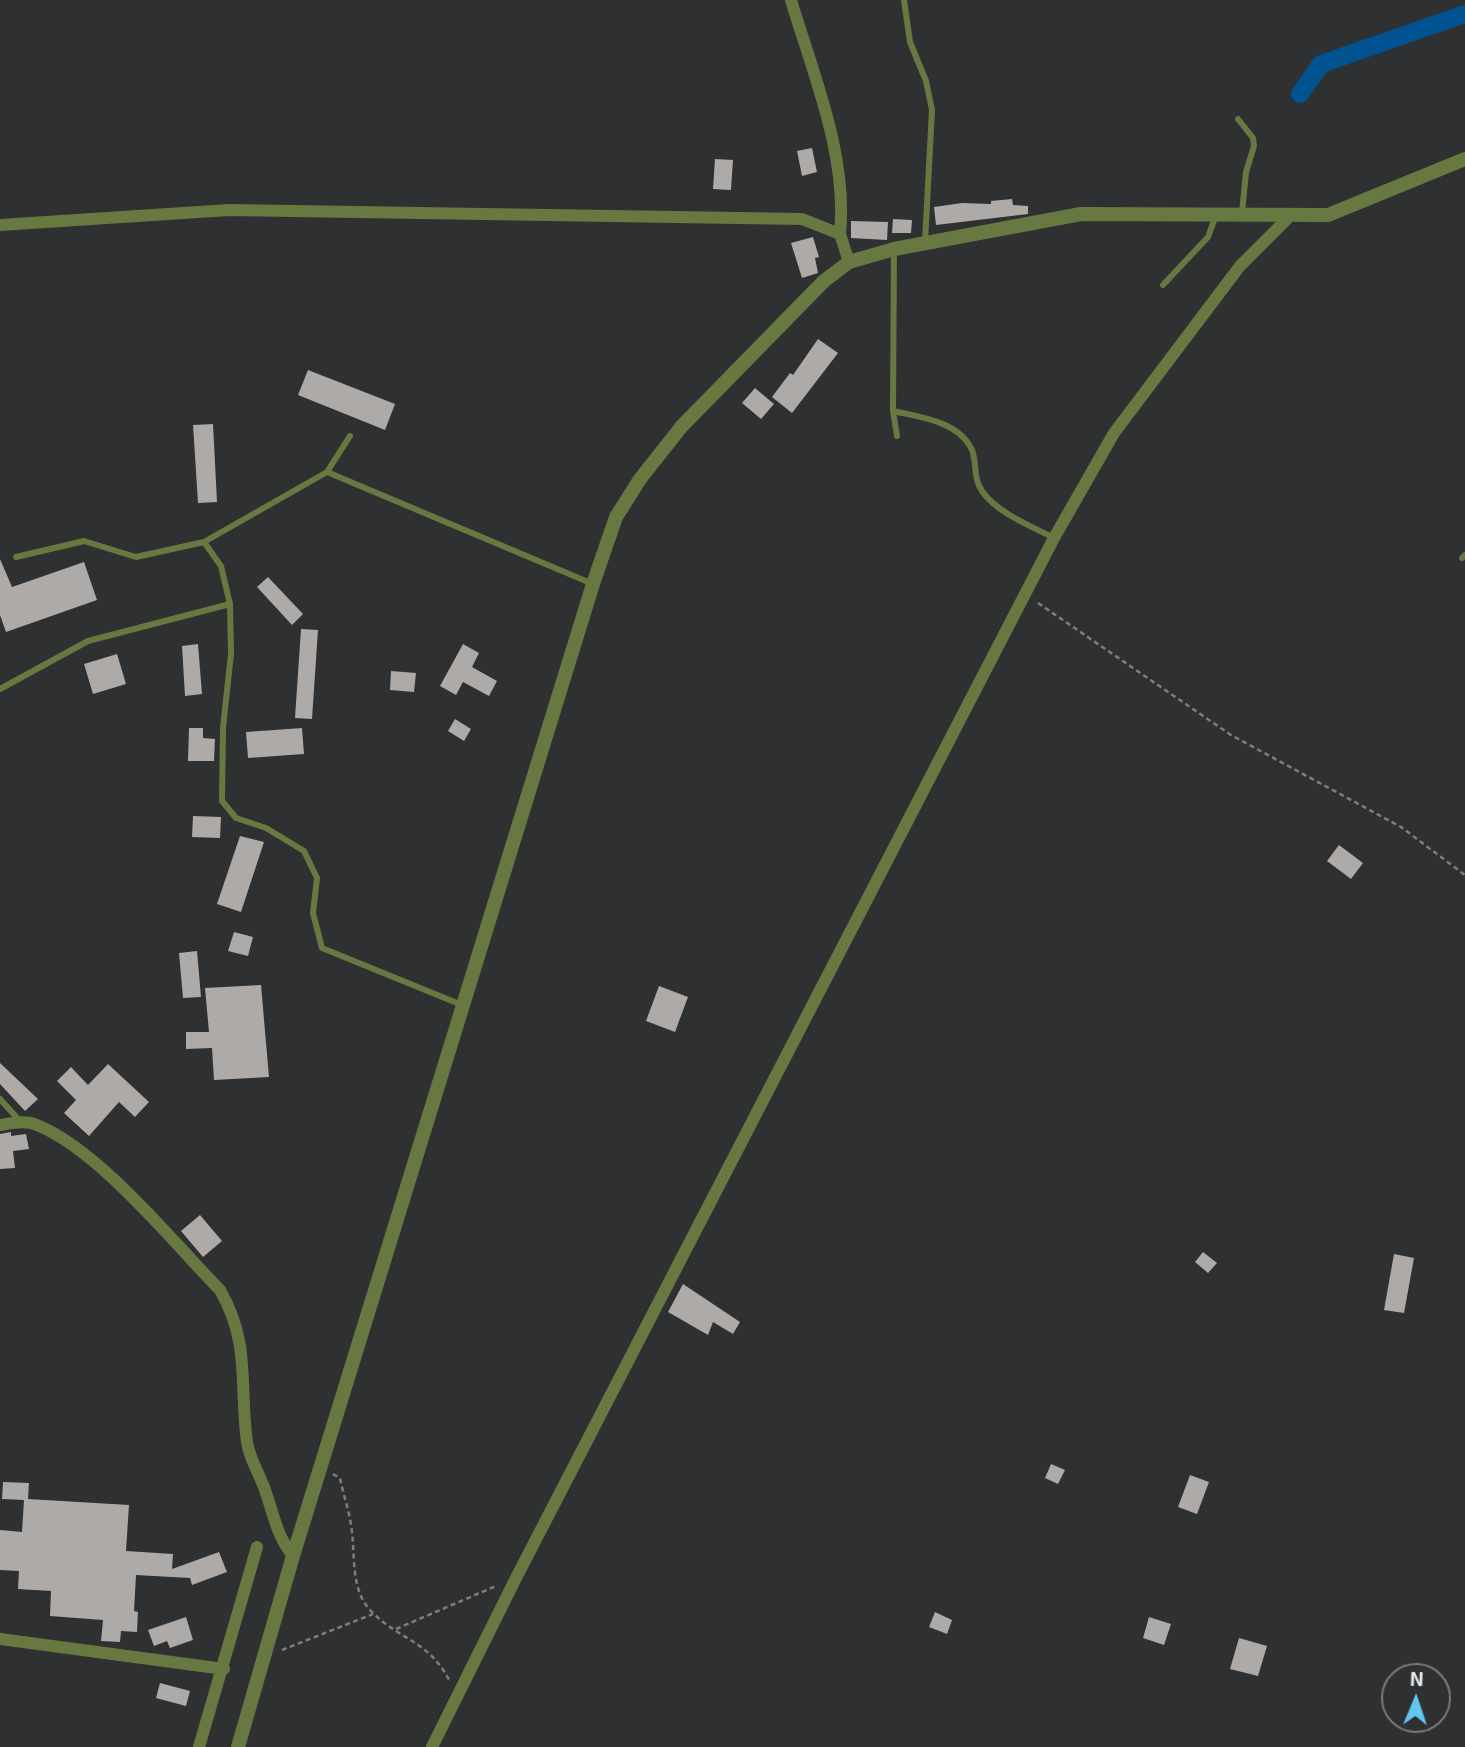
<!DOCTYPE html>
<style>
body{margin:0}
#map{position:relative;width:1465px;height:1747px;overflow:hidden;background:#2e3032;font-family:"Exo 2",sans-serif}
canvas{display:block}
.north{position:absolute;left:1381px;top:1663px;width:70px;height:70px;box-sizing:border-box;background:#2e3032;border:2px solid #787a7b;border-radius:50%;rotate:2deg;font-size:19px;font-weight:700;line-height:28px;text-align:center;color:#e6e8e9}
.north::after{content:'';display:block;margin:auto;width:24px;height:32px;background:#64c5ee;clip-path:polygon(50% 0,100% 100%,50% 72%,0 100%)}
</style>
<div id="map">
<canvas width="1465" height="1747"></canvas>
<div class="north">N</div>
</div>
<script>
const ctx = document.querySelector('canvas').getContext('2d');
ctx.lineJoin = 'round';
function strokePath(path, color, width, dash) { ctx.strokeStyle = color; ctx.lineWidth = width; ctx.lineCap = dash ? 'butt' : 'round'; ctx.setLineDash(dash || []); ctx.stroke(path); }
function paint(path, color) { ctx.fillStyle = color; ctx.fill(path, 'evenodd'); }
strokePath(new Path2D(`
 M1300,94l21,-30 144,-50`), '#005390', 18);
paint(new Path2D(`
 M812,148l5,24 -15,4 -5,-25z
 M715,159l18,1 -2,30 -18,-1z
 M1012,199l1,6 15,1v8l-92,11 -2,-18 28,-4 29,1v-3z
 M893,219l19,1 -1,13h-19z
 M851,221l37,1 -1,18 -36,-2z
 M813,237l6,20 -4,1 3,15 -16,5 -11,-35z
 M818,339l20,14 -46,60 -20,-16 18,-24 3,2z
 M308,370l87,34 -10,26 -87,-35z
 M755,388l19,16 -13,15 -19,-16z
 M213,424l4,78 -19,1 -5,-78z
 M0,559l12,28 72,-25 13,38 -91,32 -6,-17z
 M268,577l35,37 -11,11 -35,-38z
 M301,629l17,1 -6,89 -17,-1z
 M198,644l4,50 -17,2 -3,-50z
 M463,644l16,9 -7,14 25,14 -8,15 -26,-14 -7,13 -16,-9z
 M117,654l9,30 -33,10 -9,-30z
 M391,671l25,2 -2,19 -24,-2z
 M455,719l16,10 -7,12 -16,-10z
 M189,728h14v10l12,1 -1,22h-26z
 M302,728l2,26 -56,4 -2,-26z
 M193,816l28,1 -1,21 -28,-1z
 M240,836l24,6 -23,70 -24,-8z
 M1339,845l24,18 -12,16 -24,-18z
 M234,932l19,5 -5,19 -20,-5z
 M197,951l4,46 -18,1 -4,-45z
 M261,985l8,92 -55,3 -2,-32 -26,1v-17h23l-4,-44z
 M659,986l29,11 -13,35 -29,-11z
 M0,1063l38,36 -13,12 -25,-27z
 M108,1064l41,38 -14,15 -16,-15 -30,34 -25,-23 12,-13 -19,-19 14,-14 17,18z
 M11,1132v4l15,-2 3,15 -16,2 2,17 -15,1v-35z
 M200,1215l22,26 -19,16 -22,-26z
 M1203,1252l14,11 -9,10 -13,-11z
 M1394,1254l20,4 -10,55 -20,-3z
 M683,1284l57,38 -7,12 -20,-12 -5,13 -40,-23z
 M1051,1464l14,6 -7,14 -13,-6z
 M1190,1475l19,7 -12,32 -19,-7z
 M3,1482l26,1 -1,16 101,6 -3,46 47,3 -1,15 47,-17 8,20 -35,13 -2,-7 -54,-3 -2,36 4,1 -1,20 -16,-1 -1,11 -19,-1 2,-21 -53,-4 1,-25 -33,-2 1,-18 -19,-1v-40l22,2 2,-32 -22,-1z
 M935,1612l17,8 -5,14 -18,-7z
 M186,1617l7,23 -23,8 -3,-7 -13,5 -6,-16z
 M1149,1617l22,7 -7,21 -21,-7z
 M1239,1638l28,8 -9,30 -28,-7z
 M160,1683l30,8 -4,15 -30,-8z`), '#adaaa8');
strokePath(new Path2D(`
 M1038,603l193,132 170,92 64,48
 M333,1474l7,4c3,16 9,32 11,47 5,29 -2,66 22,88 27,27 56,28 76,67
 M396,1629l100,-43
 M282,1650l91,-36`), '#7c7e7f', 2.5, [5, 3.5]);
strokePath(new Path2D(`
 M904,0l6,42 16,39 6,29 -7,132
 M1238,119l15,19 1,8 -8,26 -4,41
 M894,249l-1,162 4,25
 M1163,285l45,-48 8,-22
 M893,411c26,6 66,10 79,39 5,13 1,28 10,41 15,22 49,35 72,47
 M327,472l266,112
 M204,542l17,24 9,38 1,50 -8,74 -1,73 14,17 30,10 38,23 13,27 -4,35 9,35 140,57
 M16,557l68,-16 52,16 68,-15 123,-70 23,-36
 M1462,558l3,-3
 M0,689l88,-48 142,-37
 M0,1099l20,22`), '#677941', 6);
strokePath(new Path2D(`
 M791,0c22,74 57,156 49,234
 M0,225l229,-15 573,9 38,15 9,28
 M0,1125c13,-2 25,-5 37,0 62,25 135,116 183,165 31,54 19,95 27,152 2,17 14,34 19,51 8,23 11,43 27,63
 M0,1639l224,30
 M199,1747l58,-200
 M432,1747l84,-169 538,-1040 60,-105 126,-167 49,-49`), '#677941', 12);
strokePath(new Path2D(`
 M238,1747l55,-191 300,-972 23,-67 24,-38 42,-53 142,-145 25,-19 45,-13 187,-35 247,1 137,-56`), '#677941', 14);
</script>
